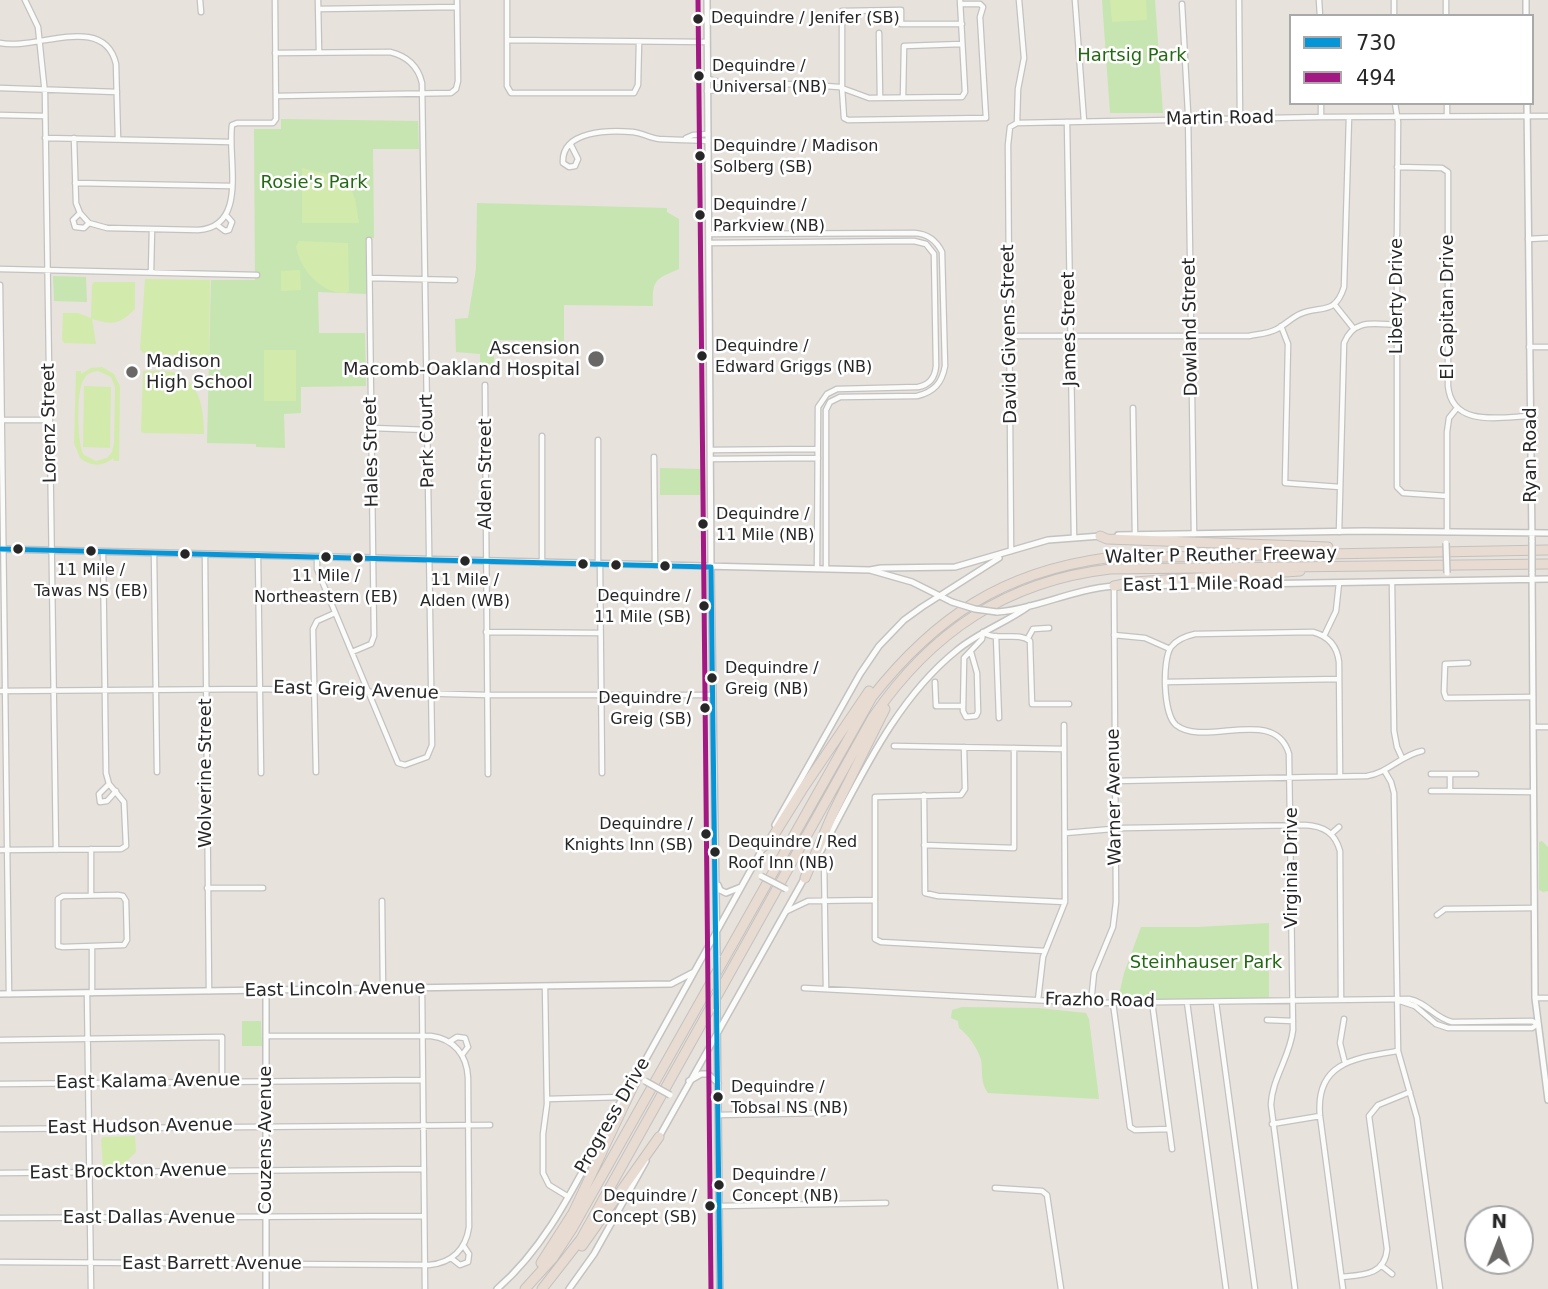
<!DOCTYPE html>
<style>
body{margin:0}
#map{position:relative;width:1548px;height:1289px;overflow:hidden;background:#e7e2dc;font-family:"DejaVu Sans",sans-serif}
canvas{display:block}
.legend{position:absolute;left:1289px;top:14px;width:245px;height:91px;box-sizing:border-box;background:#fff;border:2px solid #a9a9a9;margin:0;padding:9px 12px;list-style:none;font-size:21px;color:#272727}
.legend li{display:flex;align-items:center;gap:14px;height:35px}
.legend b{width:35px;border:2px solid #a9a9a9}
.north{position:absolute;left:1464px;top:1205px;width:70px;height:70px;box-sizing:border-box;background:#fff;border:2px solid #a9a9a9;border-radius:50%;rotate:1deg;font-size:19px;font-weight:700;line-height:28px;text-align:center;color:#272727}
.north::after{content:'';display:block;margin:auto;width:24px;height:32px;background:#6a6866;clip-path:polygon(50% 0,100% 100%,50% 72%,0 100%)}
</style>
<div id="map">
<canvas width="1548" height="1289"></canvas>
<ul class="legend">
<li><b style="height:9px;background:#0696d7"></b>730</li>
<li><b style="height:9px;background:#a31984"></b>494</li>
</ul>
<div class="north">N</div>
</div>
<script>
const ctx = document.querySelector('canvas').getContext('2d');
ctx.lineJoin = 'round';
function paint(path, color) { ctx.fillStyle = color; ctx.fill(path, 'evenodd'); }
function strokePath(path, color, width, dash) { ctx.strokeStyle = color; ctx.lineWidth = width; ctx.lineCap = dash ? 'butt' : 'round'; ctx.setLineDash(dash || []); ctx.stroke(path); }
function drawText(font, color, halo, rows, align = 'center') {
  ctx.font = font + ' "DejaVu Sans",sans-serif'; ctx.lineWidth = 5; ctx.setLineDash([]); ctx.textBaseline = 'middle'; ctx.strokeStyle = halo; ctx.fillStyle = color; for (const [text, x, y, turn = 0] of rows) {
    ctx.save(); ctx.translate(x, y); ctx.rotate((+turn || 0) * Math.PI / 180); ctx.textAlign = isNaN(turn) ? turn : align; if (halo) ctx.strokeText(text, 0, 0); ctx.fillText(text, 0, 0); ctx.restore();
  }
}
paint(new Path2D(`
 M1102,0h53l8,113h-53z
 M281,119l137,2 1,28h-46l1,89 -7,-1v57l-49,-2 1,41h46l1,53 -65,1v26l-17,1 1,34 -29,-1v-3l-49,-1 4,-163h44l-1,-151h27z
 M477,203l190,5v4l12,7v50c-24,10 -27,11 -26,37l-89,-1v36l-70,-1v36h-14v-22l-24,-2 -1,-33 13,-1 8,-49z
 M53,276l33,1 1,25 -33,-1z
 M660,468l40,1v26h-40z
 M1542,841l6,6v44l-5,1 -4,-2v-48z
 M1269,923v75l-151,2 6,-27 17,-46h57z
 M962,1007l76,1 48,5 3,6 10,80 -111,-6c-8,-10 -5,-21 -7,-33 -3,-11 -13,-26 -22,-32l-1,-7 -7,-3 1,-8z
 M242,1021h19l1,25h-20z`), '#c6e5b1');
paint(new Path2D(`
 M1110,0h36l1,20 -35,2z
 M302,168l45,11 8,20 4,24h-57z
 M299,241l49,2 1,48 -2,2c-26,1 -47,-23 -51,-47z
 M300,270l1,20 -20,1v-20z
 M145,279l65,1 -1,77 -66,-4 -3,-4z
 M94,282h41v27c-16,16 -22,16 -43,10l4,25 -32,-1 -2,-3 1,-27h15l13,5 1,-33z
 M264,350h32v51h-32z
 M102,367l12,7 6,12 -1,75h-5l-1,-3c-10,9 -22,9 -33,0l-6,-15 2,-72h5v3l10,-6zM98,371l13,6 4,10 -1,56 -2,9 -5,6 -11,3 -12,-6c-7,-10 -8,-66 0,-76 3,-6 8,-7 14,-8z
 M143,371c10,0 23,-1 33,2 25,9 28,39 28,61l-61,-1 -2,-2z
 M84,386l27,1 -1,61 -27,-1z
 M135,1136l1,16 -13,13 -20,2 -2,-27 2,-3z`), '#d3eaad');
const street = new Path2D(`
 M25,0l13,27 7,67 11,756
 M200,0l1,12
 M318,0l1,52
 M507,0v86l4,7h123l4,-8 1,-43
 M1075,0l9,121
 M1239,0l1,119
 M1319,0l1,16
 M1394,0v16
 M1446,0v16
 M960,4h20l3,3 -3,10 6,101 -138,2 -4,-2 -2,-30v-77l59,-1v14h61
 M1182,4l6,109 6,421
 M318,9l139,-2
 M879,33l1,65
 M507,40l200,2
 M0,43c35,8 104,-31 116,21l2,75
 M275,53l115,-1c17,4 28,14 32,31l10,662 -5,12 -22,8 -7,-2 -81,-194v-12
 M707,78c10,5 18,4 28,8l-8,3 -20,2
 M735,86l62,-2 42,3 30,11 93,-1 3,-5 -5,-92
 M0,88l117,4
 M276,96l175,-3 5,-4 2,-8 -1,-81
 M903,98l1,-52 58,-2
 M1321,103v14
 M1395,103l3,19 -1,112 -3,22 3,21v210l6,6 44,3
 M1447,103v13
 M0,115l45,1
 M1067,122l7,415
 M1017,123l304,-6 227,-1
 M1017,123l1,-34 6,-31 -5,-58
 M45,138l186,4
 M74,138l2,65 4,10 9,10 18,5 91,2c51,-3 29,-72 34,-105l5,-2h36l3,-4 -1,-119
 M686,138l7,-3 15,-1
 M571,145l7,14 -3,7 -6,1 -6,-4c-2,-33 47,-33 70,-31 9,1 17,6 26,7 16,1 33,1 49,2
 M1397,167l45,1 6,4v214c4,42 53,31 82,30
 M75,183l156,3
 M80,213l-7,7 2,7 9,1 5,-5
 M217,225l8,6 4,-1 3,-8 -6,-7
 M709,234l206,-1c13,1 21,7 27,19l3,114c-3,17 -11,26 -28,30l-77,1 -10,5 -4,8v159
 M1528,239l20,-1
 M709,243l205,-2 12,3 8,10 2,112c-1,12 -7,19 -18,21l-81,2 -10,5 -9,13 -1,162
 M0,269l257,6
 M151,272l1,-43
 M370,278l85,2
 M0,285l9,709
 M1334,304l20,25
 M1281,326l7,18 -3,139 55,4
 M1010,336h239c9,-2 19,-2 28,-7 8,-4 14,-11 23,-15 20,-9 35,2 44,-27l5,-170
 M1529,347h19
 M485,385l3,389
 M1133,408l2,127
 M1,420h49
 M372,428l56,2
 M542,436v127
 M598,440v124
 M710,450l106,-1
 M654,457l1,108
 M710,459l108,-1
 M1339,532l5,-189c10,-25 31,-19 53,-18
 M1447,532v-100l2,-14 8,-10
 M1011,551l-3,-406 2,-18 7,-4
 M154,553l3,219
 M205,555l4,436
 M258,556l3,217
 M600,564l2,209
 M1392,582l2,149 3,16 5,11
 M486,632l114,1
 M1114,635l31,3 25,11
 M996,636l3,82
 M1324,636l12,-25 3,-28
 M1028,638l5,-9 16,-1
 M352,652l19,-8 3,-8 -5,-396
 M971,652l6,21 1,39 -2,4 -10,1 -3,-6 1,-51v-2l18,-19 1,-7c13,10 34,-1 47,9l2,63h37
 M1468,663l-23,1 -1,28 2,6 87,-1
 M935,682l1,24h27
 M1166,682l173,-3
 M0,691l259,-2 228,6h226
 M1533,727h15
 M894,746l170,3
 M964,747l1,42 -4,6 -86,2v142l6,3 164,9
 M1384,770l7,12 3,11 4,258 19,67 23,171
 M316,772l-3,-143 4,-8 18,-8
 M1431,774h45
 M1450,774v17l83,1
 M1115,781l252,-5c21,-3 34,-21 55,-25
 M109,784l-10,10 1,8 7,-1 9,-10
 M1431,791h19
 M924,795l1,98 13,3 127,6
 M1065,833l59,-5 181,-3c19,1 30,8 35,26l1,149
 M1331,834l8,-7
 M924,845l90,3v-100
 M91,849v46
 M0,850l121,-1 5,-3 -2,-44 -15,-18 -3,-11 -3,-221
 M824,860l2,129
 M207,888h56
 M118,895l5,1 3,5 1,39 -3,5 -61,2 -5,-1v-47l5,-3z
 M382,901l1,88
 M787,911l21,-10 67,-1
 M1437,915l8,-6 89,-1
 M92,947v46
 M545,986l2,118 -4,30v39l6,12 18,11
 M422,988l3,301
 M804,988l287,15 318,-4c17,3 26,19 43,23l80,-1 6,3
 M87,993l4,296
 M1535,998h13
 M1038,1000l5,-43 22,-55 -1,-177
 M1397,1000l18,6 21,18 12,4h84l6,-4
 M1152,1002l20,147
 M1187,1002l39,287
 M1216,1002l39,287
 M1091,1003l3,-30 19,-46 3,-25 -2,-316
 M1113,1003l17,124 5,3 34,-1
 M1344,1019l-4,24 5,20
 M1267,1020l26,1
 M0,1040l222,-3v44
 M449,1042l8,-5 8,1 3,9 -6,8
 M0,1084l423,-4
 M547,1099l76,-2
 M718,1115l106,-2
 M1272,1124l48,-8
 M0,1129l490,-4
 M0,1173l424,-4
 M995,1188l47,3 5,4 14,94
 M719,1206l167,-3
 M0,1218l424,-2
 M451,1258l9,7 8,-3 1,-8 -6,-9
 M0,1262l429,3c23,-2 37,-16 40,-38l-1,-149c-1,-23 -14,-39 -37,-42h-165
 M1382,1266l10,8
 M1342,1277c21,-2 43,-2 45,-28l-18,-133 9,-11 32,-13
 M1295,1289l-24,-184c1,-27 19,-48 22,-75l-4,-276c-14,-49 -84,-6 -113,-29 -13,-11 -14,-65 -5,-78 6,-8 15,-11 24,-13l118,-2c15,4 24,13 26,30l1,114
 M1343,1289l-23,-173c-5,-54 35,-58 78,-65`);
const secondary = new Path2D(`
 M707,0l4,567 6,390
 M1526,0v16
 M1527,103l5,439
 M1118,535l245,-4 185,2
 M0,549l870,21 11,-2 74,-1 93,-27 53,-4
 M870,570l42,12 40,20
 M1532,572l3,426 13,102
 M1131,586l417,-7
 M997,612c39,-3 76,-23 117,-26
 M775,825l85,-151 19,-28 25,-26 18,-13 77,-49
 M821,851c38,-69 72,-149 135,-200 22,-19 50,-28 73,-45
 M718,885l2,5 6,3 15,-6
 M266,991v298
 M0,994l671,-10 23,-12
 M717,1009l3,280
 M636,1077l128,-231
 M689,1081l12,-7h7l10,9
 M659,1137l146,-260
 M497,1289c60,-52 88,-129 128,-195
 M569,1289l25,-35 52,-93`);
const highway = new Path2D(`
 M1100,536l7,3 221,8
 M1114,586l20,-4 166,-11
 M763,847l9,-9 30,-48 67,-99
 M805,878l28,-65 52,-104
 M582,1246l77,-109
 M541,1263l32,-50 63,-133v-4
 M525,1289l28,-31 19,-29 300,-532c63,-80 131,-125 234,-139l442,-8
 M542,1289l39,-50 292,-522c58,-85 134,-136 237,-148l438,-5`);
strokePath(street, '#c3c2c2', 7);
strokePath(secondary, '#c3c2c2', 8);
strokePath(highway, '#c3c1bf', 11);
strokePath(street, '#fbfbfa', 4.5);
strokePath(secondary, '#fbfbfa', 5);
strokePath(highway, '#e8dbd1', 9);
const secondaryBridge = new Path2D(`
 M1532,542v30
 M1446,543l1,30
 M952,602l23,7 22,3
 M761,876l25,13
 M717,957v52
 M645,1081l25,14`);
strokePath(secondaryBridge, '#c3c2c2', 8, []);
strokePath(secondaryBridge, '#fbfbfa', 5);
strokePath(new Path2D(`
 M0,549l711,18
 M711,567l9,722`), '#0696d7', 5);
strokePath(new Path2D(`
 M698,0l13,1289`), '#a31984', 5);
for (const [x, y, r, color] of [
 [698,19,6,"#272727"],
 [699,76,6,"#272727"],
 [700,156,6,"#272727"],
 [700,215,6,"#272727"],
 [702,356,6,"#272727"],
 [596,359,9,"#6a6866"],
 [132,372,7,"#6a6866"],
 [703,524,6,"#272727"],
 [18,549,6,"#272727"],
 [91,551,6,"#272727"],
 [185,554,6,"#272727"],
 [326,557,6,"#272727"],
 [358,558,6,"#272727"],
 [465,561,6,"#272727"],
 [583,564,6,"#272727"],
 [616,565,6,"#272727"],
 [665,566,6,"#272727"],
 [704,606,6,"#272727"],
 [712,678,6,"#272727"],
 [705,708,6,"#272727"],
 [706,834,6,"#272727"],
 [715,852,6,"#272727"],
 [718,1097,6,"#272727"],
 [719,1185,6,"#272727"],
 [710,1206,6,"#272727"]
]) { const dot = new Path2D(); dot.arc(x, y, r, 0, 2 * Math.PI); ctx.fillStyle = color; ctx.fill(dot); strokePath(dot, '#fff', 2.5); }
drawText('16px', '#272727', '#fff', [
 ["Dequindre / Jenifer (SB)",711,19],
 ["Dequindre /",712,67],
 ["Universal (NB)",712,88],
 ["Dequindre / Madison",713,147],
 ["Solberg (SB)",713,168],
 ["Dequindre /",713,206],
 ["Parkview (NB)",713,227],
 ["Dequindre /",715,347],
 ["Edward Griggs (NB)",715,368],
 ["Dequindre /",716,515],
 ["11 Mile (NB)",716,536],
 ["11 Mile /",91,571,"center"],
 ["Tawas NS (EB)",91,592,"center"],
 ["11 Mile /",326,577,"center"],
 ["Northeastern (EB)",326,598,"center"],
 ["11 Mile /",465,581,"center"],
 ["Alden (WB)",465,602,"center"],
 ["Dequindre /",691,597,"right"],
 ["11 Mile (SB)",691,618,"right"],
 ["Dequindre /",725,669],
 ["Greig (NB)",725,690],
 ["Dequindre /",692,699,"right"],
 ["Greig (SB)",692,720,"right"],
 ["Dequindre /",693,825,"right"],
 ["Knights Inn (SB)",693,846,"right"],
 ["Dequindre / Red",728,843],
 ["Roof Inn (NB)",728,864],
 ["Dequindre /",731,1088],
 ["Tobsal NS (NB)",731,1109],
 ["Dequindre /",732,1176],
 ["Concept (NB)",732,1197],
 ["Dequindre /",697,1197,"right"],
 ["Concept (SB)",697,1218,"right"]
], 'left');
drawText('18px', '#236913', '#fff', [
 ["Hartsig Park",1132,56],
 ["Rosie's Park",314,183],
 ["Steinhauser Park",1206,963]
]);
drawText('18px', '#272727', '#fff', [
 ["Martin Road",1220,119,-1],
 ["Liberty Drive",1397,296,-90],
 ["El Capitan Drive",1448,307,-90],
 ["Dowland Street",1191,327,-91],
 ["James Street",1070,329,-91],
 ["David Givens Street",1010,334,-91],
 ["Lorenz Street",50,423,-91],
 ["Park Court",428,441,-91],
 ["Hales Street",372,452,-91],
 ["Ryan Road",1531,455,-90],
 ["Alden Street",486,474,-90],
 ["Walter P Reuther Freeway",1221,556,-1],
 ["East 11 Mile Road",1203,585,-1],
 ["East Greig Avenue",356,691,2],
 ["Wolverine Street",206,773,-90],
 ["Warner Avenue",1115,797,-91],
 ["Virginia Drive",1292,868,-90],
 ["East Lincoln Avenue",335,990,-1],
 ["Frazho Road",1100,1001,1],
 ["East Kalama Avenue",148,1082,-1],
 ["Progress Drive",613,1116,-60],
 ["East Hudson Avenue",140,1127,-1],
 ["Couzens Avenue",266,1140,-90],
 ["East Brockton Avenue",128,1172,-1],
 ["East Dallas Avenue",149,1218],
 ["East Barrett Avenue",212,1264]
]);
drawText('18px', '#272727', '#fff', [
 ["Ascension",580,349],
 ["Macomb-Oakland Hospital",580,370],
 ["Madison",146,362,"left"],
 ["High School",146,383,"left"]
], 'right');
</script>
